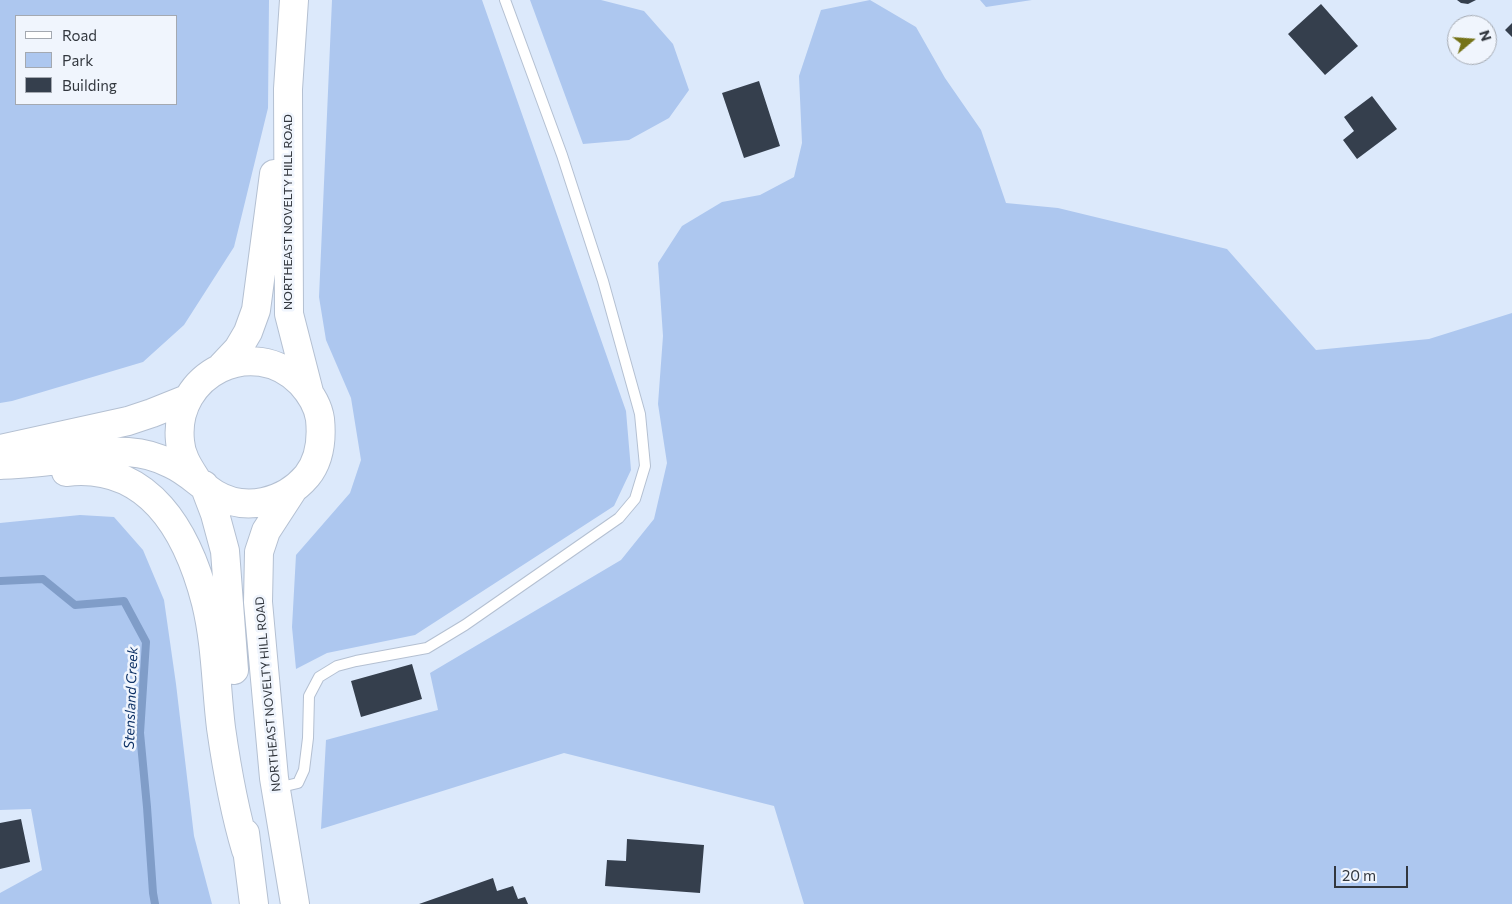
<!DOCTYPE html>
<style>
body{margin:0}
#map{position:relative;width:1512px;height:904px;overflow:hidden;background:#dce9fb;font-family:Commissioner,sans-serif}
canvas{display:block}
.legend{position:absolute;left:15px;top:15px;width:162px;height:90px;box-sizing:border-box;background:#f0f5fd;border:1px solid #a4a9b1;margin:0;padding:6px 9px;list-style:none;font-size:15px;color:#32373e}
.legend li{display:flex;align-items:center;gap:10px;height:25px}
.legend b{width:25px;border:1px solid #a4a9b1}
.north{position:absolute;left:1447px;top:15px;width:50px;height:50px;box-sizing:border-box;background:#f0f5fd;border:1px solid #a4a9b1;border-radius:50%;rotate:72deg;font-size:14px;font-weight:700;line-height:20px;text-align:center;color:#32373e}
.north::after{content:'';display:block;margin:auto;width:18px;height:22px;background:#757318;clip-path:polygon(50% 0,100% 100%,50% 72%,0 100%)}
.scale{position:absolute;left:1334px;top:866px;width:74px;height:22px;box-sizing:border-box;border:2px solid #32373e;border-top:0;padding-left:6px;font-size:15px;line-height:18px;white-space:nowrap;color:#32373e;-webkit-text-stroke:4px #f0f5fd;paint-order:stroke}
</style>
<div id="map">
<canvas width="1512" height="904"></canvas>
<ul class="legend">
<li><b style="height:6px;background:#fff"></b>Road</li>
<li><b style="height:14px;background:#adc7ef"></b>Park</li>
<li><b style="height:14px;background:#353f4d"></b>Building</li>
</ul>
<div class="north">N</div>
<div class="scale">20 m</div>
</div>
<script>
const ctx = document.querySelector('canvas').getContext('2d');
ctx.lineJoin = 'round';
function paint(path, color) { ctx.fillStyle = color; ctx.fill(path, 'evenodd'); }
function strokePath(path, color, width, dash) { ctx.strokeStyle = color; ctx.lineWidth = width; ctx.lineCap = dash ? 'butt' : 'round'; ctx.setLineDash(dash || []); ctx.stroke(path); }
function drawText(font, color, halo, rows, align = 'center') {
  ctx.font = font + ' Commissioner,sans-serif'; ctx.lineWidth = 5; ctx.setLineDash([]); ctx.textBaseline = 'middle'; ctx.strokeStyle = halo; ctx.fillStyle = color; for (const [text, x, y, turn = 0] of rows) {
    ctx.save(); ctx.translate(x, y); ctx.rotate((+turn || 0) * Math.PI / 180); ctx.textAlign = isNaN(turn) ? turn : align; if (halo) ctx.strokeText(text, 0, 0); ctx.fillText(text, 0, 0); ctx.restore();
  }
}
paint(new Path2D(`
 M0,0h269l-1,108 -34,139 -50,78 -41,37 -131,39 -12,2zM16,16h160v88h-160z
 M332,0h150l144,411 5,59 -17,36 -199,129 -88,18 -31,16 -4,-42 4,-72 54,-62 11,-33 -10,-62 -25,-58 -7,-43z
 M530,0h71l43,11 29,33 16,46 -20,28 -40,22 -46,4z
 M870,0l46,27 29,51 36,52 25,73 52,5 169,41 89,101 113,-11 83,-26v591h-708l-30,-98 -210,-53 -243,76 5,-89 112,-30 -8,-37 191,-113 33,-41 13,-56 -9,-59 5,-68 -5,-73 24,-37 40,-24 38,-7 34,-18 8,-34 -3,-67 22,-66z
 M980,0h52l-46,7z
 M80,515l34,2 29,33 21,50 12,84 18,152 18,68h-212v-11l42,-23 -11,-61 -31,1v-287z`), '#adc7ef');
strokePath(new Path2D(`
 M0,581l43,-2 32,26 49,-4 22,41 -6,91 7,74 6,86 2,11`), '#809dc8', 8);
paint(new Path2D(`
 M1457,0h19l-8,4 -7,-1z
 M1321,4l37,42 -33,29 -37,-41z
 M1512,23v14l-7,-7z
 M759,81l21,65 -36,12 -22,-65z
 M1372,96l25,33 -40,30 -14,-19 11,-9 -10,-14z
 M412,664l10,35 -61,18 -10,-36z
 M21,819l9,43 -30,7v-46z
 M627,839l77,6 -4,48 -95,-7 2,-26 19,1z
 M493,878l4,13 16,-5 5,13 7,-2 3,7h-109z`), '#353f4d');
const lane = new Path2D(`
 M277,788l21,-5 6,-13 4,-32 1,-42 10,-19 18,-11 19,-5 71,-13 38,-23 154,-107 16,-19 10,-33 -5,-52 -37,-133 -41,-126 -57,-155`);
const secondary = new Path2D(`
 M294,0l-6,89 1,225 20,78
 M222,366l16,-17 10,-17 8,-22 18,-136
 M0,449l128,-28 24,-8 35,-14
 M0,465c16,-1 33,-2 49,-4 26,-3 53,-11 79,-9 15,1 30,5 43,12 16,7 29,21 44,30 30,18 69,9 92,-18 13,-16 15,-37 13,-57 -2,-14 -10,-26 -19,-36 -48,-49 -128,-9 -121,58 1,16 10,28 18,41
 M66,472c84,-10 122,61 140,131 10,41 10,84 15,125 6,42 13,82 25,122
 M204,485l11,29 10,37 9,119
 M292,491l-26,40 -7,21 -1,50 16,176 21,126
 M245,833l9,71`);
strokePath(lane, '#b4c0d2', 12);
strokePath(secondary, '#b4c0d2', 30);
strokePath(lane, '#fff', 10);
strokePath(secondary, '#fff', 28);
drawText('12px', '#32373e', '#f0f5fd', [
 ["NORTHEAST NOVELTY HILL ROAD",288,212,-90],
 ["NORTHEAST NOVELTY HILL ROAD",268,694,-95]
]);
drawText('italic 14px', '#0e3267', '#f0f5fd', [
 ["Stensland Creek",131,698,-88]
]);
</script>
